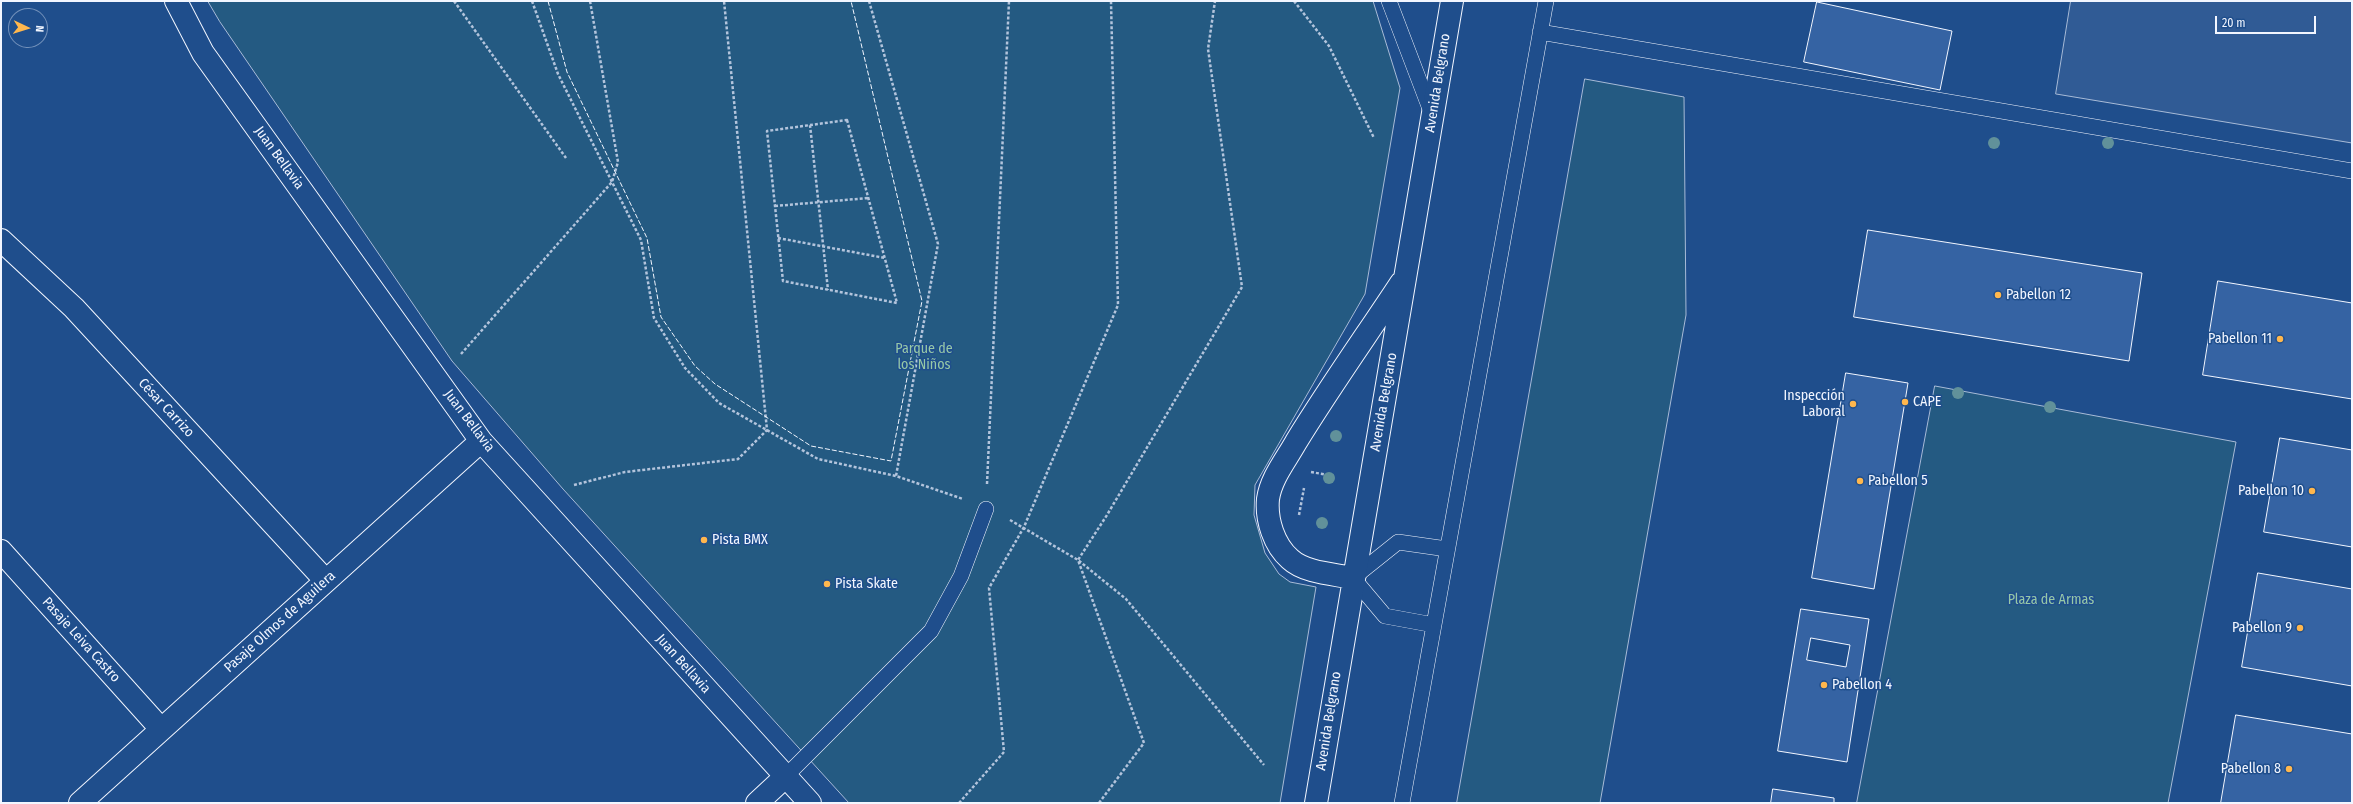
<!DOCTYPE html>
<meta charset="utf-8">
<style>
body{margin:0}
#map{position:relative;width:2353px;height:804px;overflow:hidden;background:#1f4e8c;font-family:"Fira Sans Condensed",sans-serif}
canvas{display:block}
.frame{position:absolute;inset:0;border:2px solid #f2f6ff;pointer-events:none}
.north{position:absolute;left:8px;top:8px;width:40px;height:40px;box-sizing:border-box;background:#1f4e8c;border:1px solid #7391ba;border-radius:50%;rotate:94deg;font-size:11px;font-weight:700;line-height:16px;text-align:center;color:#f2f6ff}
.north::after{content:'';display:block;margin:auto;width:14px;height:18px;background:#ffb74d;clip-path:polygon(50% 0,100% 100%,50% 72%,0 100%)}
.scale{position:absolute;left:2215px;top:16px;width:101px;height:18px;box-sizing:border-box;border:2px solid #f2f6ff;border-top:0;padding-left:5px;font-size:12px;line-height:14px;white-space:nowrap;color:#f2f6ff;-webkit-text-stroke:3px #1f4e8c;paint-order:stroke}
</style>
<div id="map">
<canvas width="2353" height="804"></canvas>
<div class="frame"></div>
<div class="north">N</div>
<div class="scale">20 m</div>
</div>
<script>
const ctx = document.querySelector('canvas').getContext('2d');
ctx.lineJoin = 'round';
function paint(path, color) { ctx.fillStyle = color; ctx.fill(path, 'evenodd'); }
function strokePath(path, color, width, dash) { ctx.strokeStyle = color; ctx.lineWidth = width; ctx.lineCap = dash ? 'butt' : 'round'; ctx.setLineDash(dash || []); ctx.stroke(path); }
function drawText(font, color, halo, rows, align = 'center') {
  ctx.font = font + ' "Fira Sans Condensed",sans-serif'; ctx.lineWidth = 3; ctx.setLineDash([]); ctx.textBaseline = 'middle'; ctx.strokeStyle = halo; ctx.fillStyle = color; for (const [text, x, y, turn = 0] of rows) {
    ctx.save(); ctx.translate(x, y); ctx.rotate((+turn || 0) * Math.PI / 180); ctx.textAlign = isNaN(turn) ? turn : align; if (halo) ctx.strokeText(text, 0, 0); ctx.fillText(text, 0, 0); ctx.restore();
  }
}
const green = new Path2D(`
 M208,1h1165l27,87 -35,206 -110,191 -1,30 11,38 14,21 11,8 26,5 -36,216h-431l-286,-314 -111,-128 -232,-339z
 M1585,79l99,18 2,218 -86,488h-143z
 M1935,386l301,56 -68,361h-311z`);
paint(green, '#245a82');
strokePath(green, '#a8bbd7', 1);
const parking = new Path2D(`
 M2071,1h281v142l-296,-49z`);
paint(parking, '#305b95');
strokePath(parking, '#a8bbd7', 1);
const building = new Path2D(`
 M1817,2l135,29 -12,59 -136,-28z
 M1868,230l274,43 -13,88 -275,-44z
 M2218,281l134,22v96l-149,-24z
 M1846,373l62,10 -34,206 -62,-11z
 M2280,438l72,12v97l-88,-15z
 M2258,573l94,16v97l-110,-19z
 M1801,609l68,10 -22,143 -69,-11z
 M1811,638l39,7 -4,22 -39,-7z
 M2236,715l116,19v69h-131z
 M1773,789l61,9v5h-63z`);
paint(building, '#3563a3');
strokePath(building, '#f2f6ff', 1);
const lane = new Path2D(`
 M1389,1l43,113
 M1540,32l812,139
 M1434,625l-49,-9 -32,-38 45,-36 49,7
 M785,777l146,-146 30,-55 25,-67
 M1402,803l144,-802`);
const street = new Path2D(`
 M176,1l27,52 278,388 329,362
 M1,240l73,68 252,273
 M1,551l160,178
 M80,803l401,-362
 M757,803l28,-26`);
const primary = new Path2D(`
 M1353,578c-19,-4 -48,-5 -63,-19 -16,-14 -24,-39 -22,-60 3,-21 18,-39 28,-57 33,-54 70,-106 105,-159
 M1316,803l136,-802`);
strokePath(lane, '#f2f6ff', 16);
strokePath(street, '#f2f6ff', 24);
strokePath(primary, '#f2f6ff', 24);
strokePath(new Path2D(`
 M454,1l112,157
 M532,1l26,73 83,166 13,78 31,50 34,35 99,56 78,17 67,23
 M869,1l69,243 -42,232
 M1294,1l35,45 45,92
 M847,120l50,183 -114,-22 -16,-150z
 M810,125l18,165
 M775,206l93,-8
 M778,238l107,20
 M461,354l151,-172 6,-20 -28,-161
 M1311,472l23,4
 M987,484l22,-483
 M574,485l51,-13 113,-13 29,-29 -43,-429
 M1299,515l5,-27
 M1010,520l68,40 48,39 138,166
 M959,803l45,-51 -15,-164 35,-61 94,-222 -7,-304
 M1099,803l45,-60 -66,-183 29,-45 135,-228 -34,-238 7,-48`), '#b3c4dc', 2.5, [3, 2]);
strokePath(lane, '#1f4e8c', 15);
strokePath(street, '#1f4e8c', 22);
strokePath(primary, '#1f4e8c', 22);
strokePath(new Path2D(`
 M548,1l19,71 80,166 14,79 34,49 20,18 96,62 80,15 31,-160 -71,-300`), '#f2f6ff', 1, [5, 2]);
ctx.fillStyle = '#61919a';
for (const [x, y] of [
 [1994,143],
 [2108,143],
 [1958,393],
 [2050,407],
 [1336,436],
 [1329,478],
 [1322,523]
]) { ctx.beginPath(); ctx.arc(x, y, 6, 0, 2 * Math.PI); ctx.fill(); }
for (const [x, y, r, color] of [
 [1998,295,4,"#ffb74d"],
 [2280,339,4,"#ffb74d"],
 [1905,402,4,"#ffb74d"],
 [1853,404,4,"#ffb74d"],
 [1860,481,4,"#ffb74d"],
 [2312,491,4,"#ffb74d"],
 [704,540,4,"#ffb74d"],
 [827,584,4,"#ffb74d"],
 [2300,628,4,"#ffb74d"],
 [1824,685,4,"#ffb74d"],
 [2289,769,4,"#ffb74d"]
]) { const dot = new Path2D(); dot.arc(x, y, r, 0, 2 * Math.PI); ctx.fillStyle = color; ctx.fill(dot); strokePath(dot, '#1f4e8c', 1.5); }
drawText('14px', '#f2f6ff', '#1f4e8c', [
 ["Avenida Belgrano",1438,83,-81],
 ["Juan Bellavia",279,158,54],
 ["Avenida Belgrano",1384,402,-80],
 ["César Carrizo",166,408,47],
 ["Juan Bellavia",469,421,53],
 ["Pasaje Olmos de Aguilera",280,622,-42],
 ["Pasaje Leiva Castro",81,640,48],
 ["Juan Bellavia",683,664,48],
 ["Avenida Belgrano",1329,721,-81]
]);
drawText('14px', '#f2f6ff', '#1f4e8c', [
 ["Pabellon 12",2006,295],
 ["Pabellon 11",2272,339,"right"],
 ["Inspección",1845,396,"right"],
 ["Laboral",1845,412,"right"],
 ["CAPE",1913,402],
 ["Pabellon 5",1868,481],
 ["Pabellon 10",2304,491,"right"],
 ["Pista BMX",712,540],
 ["Pista Skate",835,584],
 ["Pabellon 9",2292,628,"right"],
 ["Pabellon 4",1832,685],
 ["Pabellon 8",2281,769,"right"]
], 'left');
drawText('14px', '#97c8a6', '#1f4e8c', [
 ["Parque de",924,349],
 ["los Niños",924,365],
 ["Plaza de Armas",2051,600]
]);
</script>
